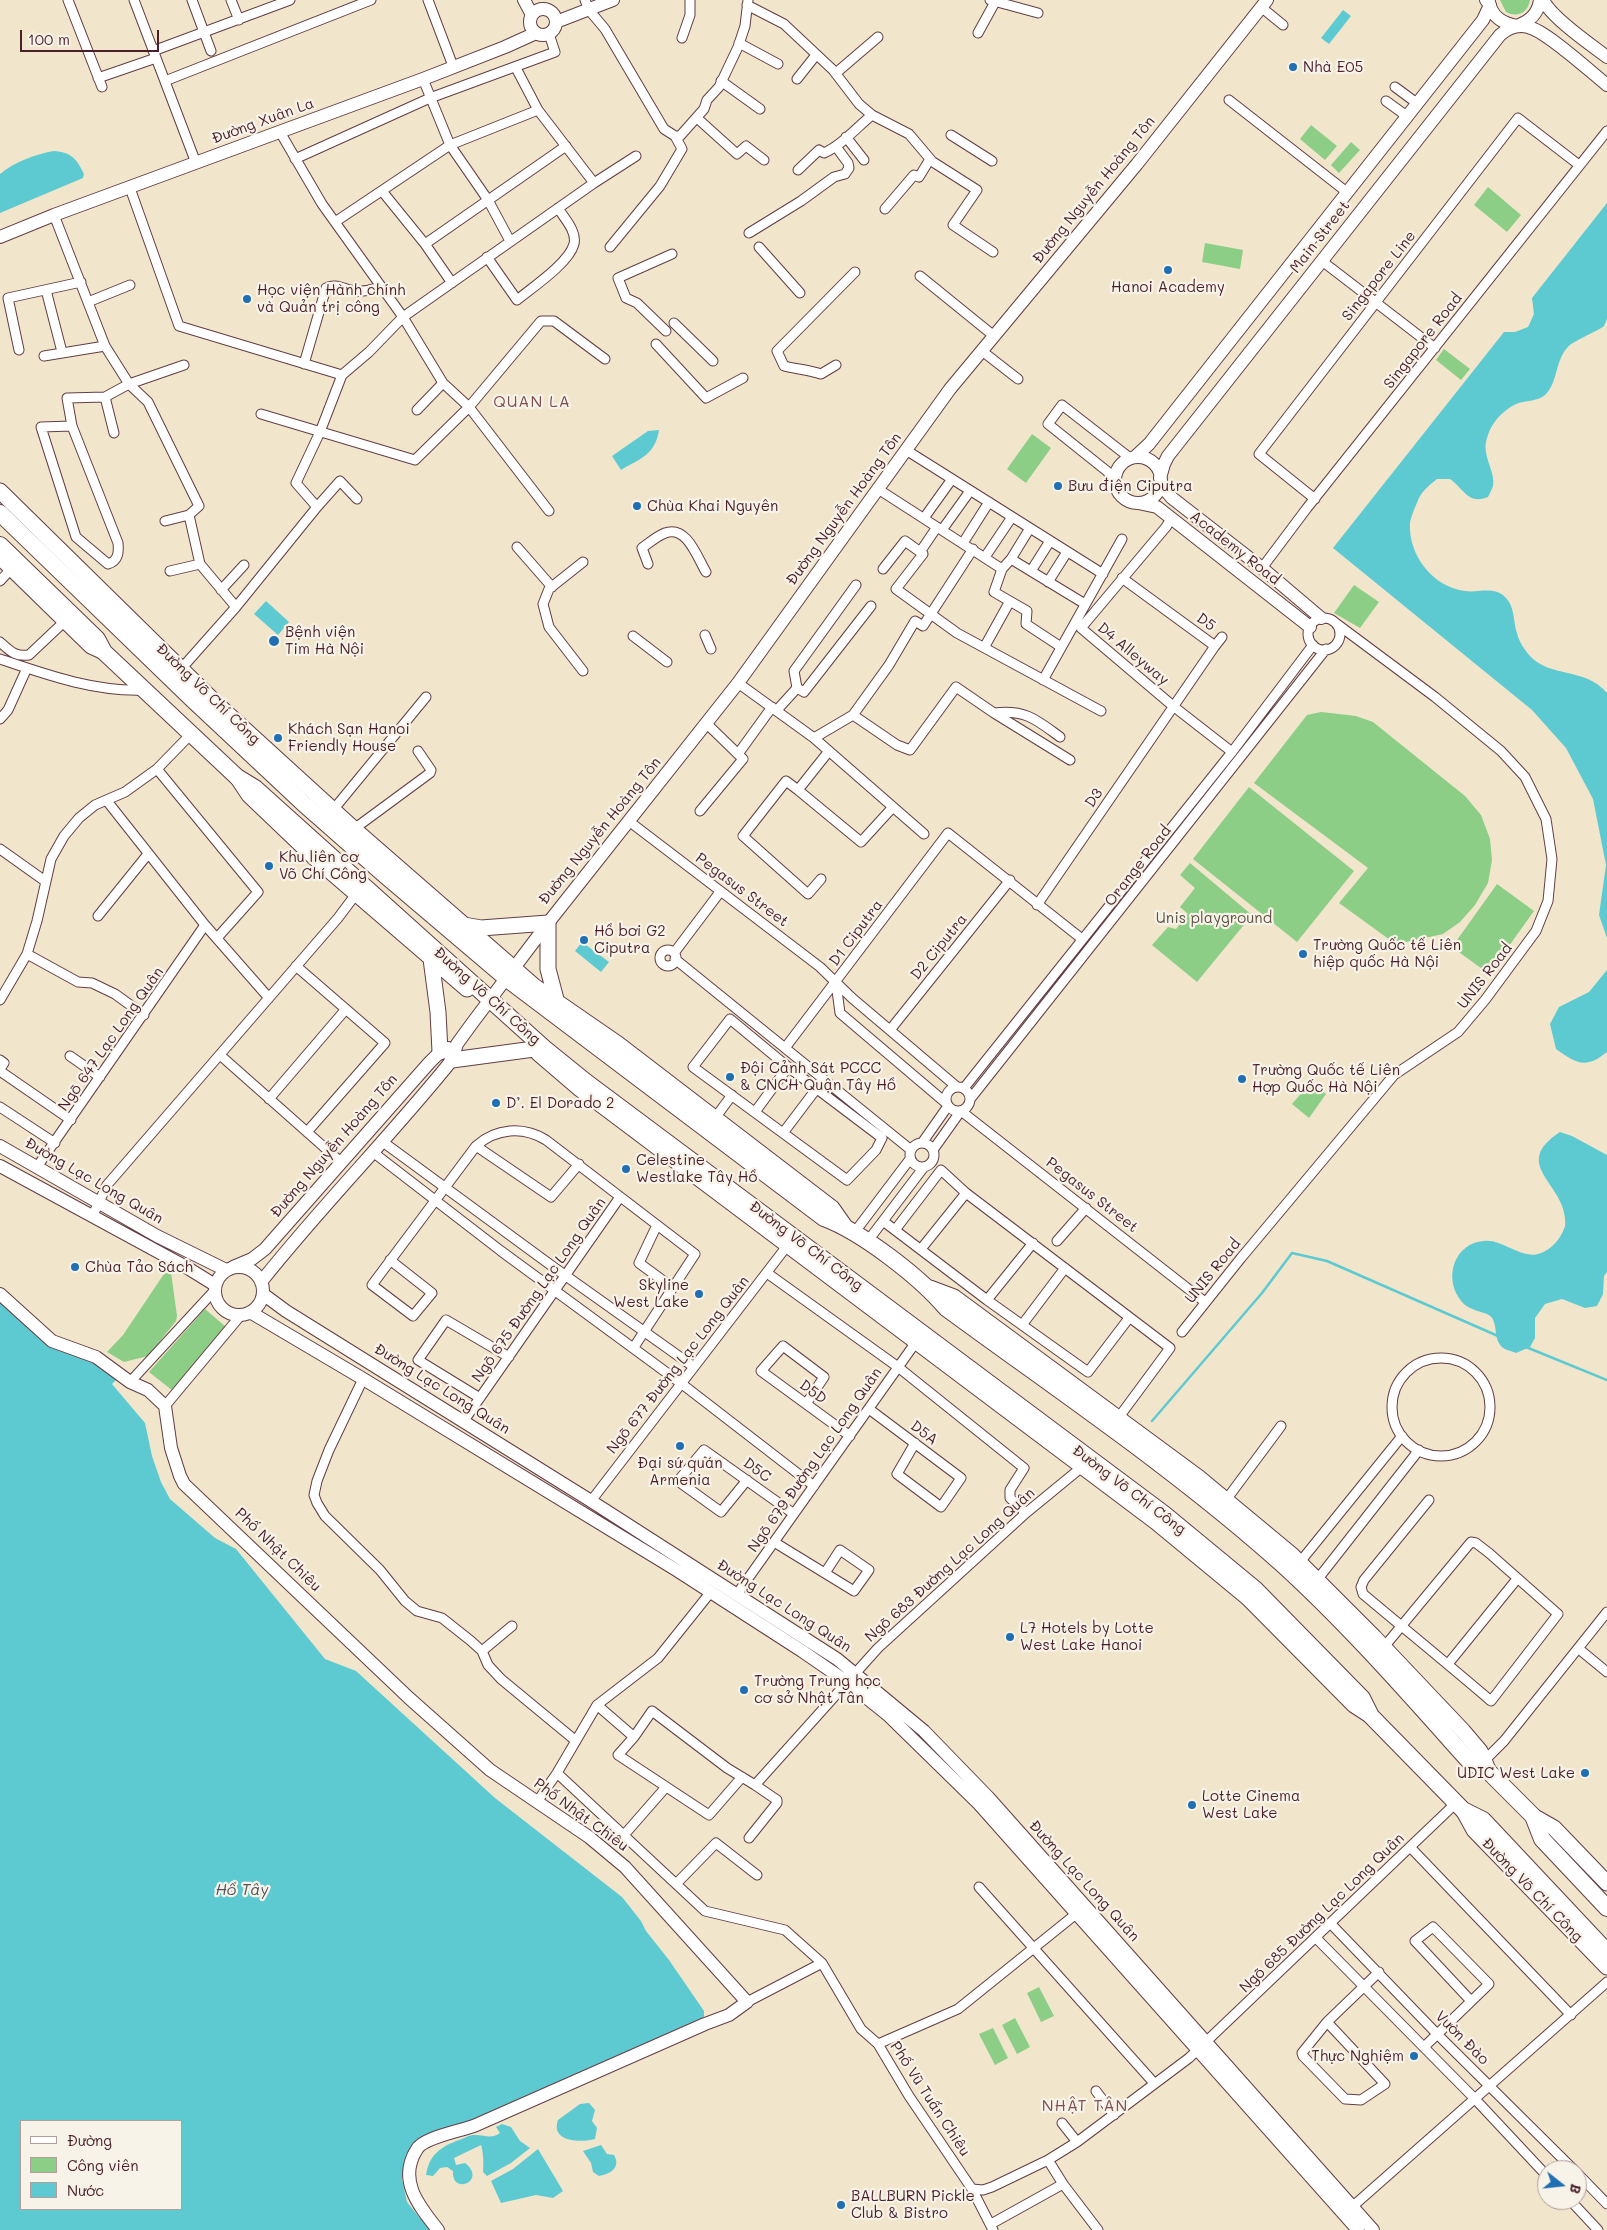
<!DOCTYPE html>
<meta charset="utf-8">
<style>
body{margin:0}
#map{position:relative;width:1607px;height:2230px;overflow:hidden;background:#f1e6cc;font-family:Mali,sans-serif}
canvas{display:block}
.legend{position:absolute;left:20px;top:2120px;width:162px;height:90px;box-sizing:border-box;background:#f7f3e8;border:1px solid #b29e9c;margin:0;padding:6px 9px;list-style:none;font-size:15px;color:#4a1f2b}
.legend li{display:flex;align-items:center;gap:10px;height:25px}
.legend b{width:25px;border:1px solid #b29e9c}
.north{position:absolute;left:1537px;top:2160px;width:50px;height:50px;box-sizing:border-box;background:#f7f3e8;border:1px solid #b29e9c;border-radius:50%;rotate:106deg;font-size:14px;font-weight:700;line-height:20px;text-align:center;color:#4a1f2b}
.north::after{content:'';display:block;margin:auto;width:18px;height:22px;background:#1f6fb2;clip-path:polygon(50% 0,100% 100%,50% 72%,0 100%)}
.scale{position:absolute;left:20px;top:30px;width:139px;height:22px;box-sizing:border-box;border:2px solid #4a1f2b;border-top:0;padding-left:6px;font-size:15px;line-height:18px;white-space:nowrap;color:#4a1f2b;-webkit-text-stroke:4px #f7f3e8;paint-order:stroke}
</style>
<div id="map">
<canvas width="1607" height="2230"></canvas>
<ul class="legend">
<li><b style="height:6px;background:#fff"></b>Đường</li>
<li><b style="height:14px;background:#8cce86"></b>Công viên</li>
<li><b style="height:14px;background:#5dcad2"></b>Nước</li>
</ul>
<div class="north">B</div>
<div class="scale">100 m</div>
</div>
<script>
const ctx = document.querySelector('canvas').getContext('2d');
ctx.lineJoin = 'round';
function paint(path, color) { ctx.fillStyle = color; ctx.fill(path, 'evenodd'); }
function strokePath(path, color, width, dash) { ctx.strokeStyle = color; ctx.lineWidth = width; ctx.lineCap = dash ? 'butt' : 'round'; ctx.setLineDash(dash || []); ctx.stroke(path); }
function drawText(font, color, halo, rows, align = 'center') {
  ctx.font = font + ' Mali,sans-serif'; ctx.lineWidth = 4.5; ctx.setLineDash([]); ctx.textBaseline = 'middle'; ctx.strokeStyle = halo; ctx.fillStyle = color; for (const [text, x, y, turn = 0] of rows) {
    ctx.save(); ctx.translate(x, y); ctx.rotate((+turn || 0) * Math.PI / 180); ctx.textAlign = isNaN(turn) ? turn : align; if (halo) ctx.strokeText(text, 0, 0); ctx.fillText(text, 0, 0); ctx.restore();
  }
}
paint(new Path2D(`
 M1500,0h30c-2,13 -13,18 -24,12z
 M1311,125l26,21 -12,14 -25,-21z
 M1351,142l9,8 -21,23 -8,-8z
 M1488,187l33,28 -14,17 -33,-27z
 M1205,243l38,7 -3,19 -38,-7z
 M1444,349l26,20 -9,11 -25,-20z
 M1032,434l19,14 -25,35 -19,-14z
 M1354,585l25,17 -19,26 -26,-15z
 M1321,712l35,4 17,6 92,74 16,19 9,24 2,21 -4,23 -13,22 -15,17 -17,12 -41,9 -12,-3 -51,-37 29,-35 -114,-85 53,-68z
 M1249,787l105,84 -57,71 -104,-83z
 M1190,863l62,52 -55,67 -45,-37 16,-18 8,2 12,-15 -8,-7 15,-19 -15,-13z
 M1497,884l37,27 -45,63 -37,-27z
 M1311,1082l15,12 -17,24 -17,-14z
 M170,1265l7,51 -1,5 -28,35 -24,6 -17,-10 16,-17z
 M205,1309l21,18 -53,64 -24,-19z
 M1039,1987l15,29 -13,6 -14,-29z
 M1015,2018l15,29 -13,7 -15,-29z
 M993,2028l15,30 -13,7 -16,-31z`), '#8cce86');
paint(new Path2D(`
 M1343,10l8,6 -22,28 -8,-6z
 M54,151c17,1 23,8 30,23l-1,4 -83,35v-39c14,-12 36,-20 54,-23z
 M1607,203v116l-3,7c-8,6 -31,15 -36,21 -13,13 -10,36 -23,48 -8,7 -20,5 -29,9 -14,7 -25,19 -29,34 -6,17 9,34 6,48 -1,3 -3,7 -5,11 -20,8 -24,-8 -38,-18h-13c-6,5 -15,12 -18,19 -3,7 -8,18 -9,25 -2,32 23,64 55,68 13,2 29,-5 40,6 10,9 8,24 12,36 1,7 8,18 13,23 20,22 55,11 77,37v245l-8,-23 7,-50 -13,-66 -27,-51 -34,-38 -199,-162 171,-216h11l13,-5 6,-13 -2,-16z
 M659,430c-4,25 -18,28 -38,40l-9,-14 36,-25z
 M266,601l23,21 -11,13 -24,-21z
 M582,942l27,20 -8,10 -26,-21z
 M1607,970v82c-21,17 -30,12 -51,-3l-6,-25 9,-17 30,-15z
 M1560,1132l12,4 35,19v117l-3,4 -1,18 -6,12 -12,2 -23,-9 -17,5 -10,14v20l-5,9 -14,6c-4,-2 -11,-3 -14,-6 -11,-10 -1,-30 -18,-34 -10,-3 -20,-6 -25,-15 -15,-22 -4,-55 25,-57 20,-2 38,20 57,12 11,-4 19,-14 23,-24 2,-4 1,-7 1,-11 -3,-36 -54,-54 -5,-86z
 M0,1301l47,43 10,6 35,10 24,20 -4,4 33,39 7,33 9,26 9,17 45,39 21,11 89,110 31,12 139,127 127,99 19,24 5,10 23,29 35,51v6l-224,103 -49,12 -15,10 -10,14 -4,23 5,23 12,15 14,13h-433zM21,2121h160v88h-160z
 M589,2103l6,7 -3,11 5,7 -2,11c-14,4 -45,3 -37,-19l22,-16z
 M502,2124l9,3 9,14 10,7 -19,15 -24,13 -4,-4c1,-7 0,-22 -2,-27l-27,13 2,7 9,-2c23,18 -14,33 -12,8l-6,-4 -7,1 -7,8 -7,-1c3,-20 14,-28 33,-35 4,-1 10,-5 14,-5 11,-1 17,5 27,-2l-4,-6z
 M601,2145l6,9 7,1c7,12 -3,19 -15,21l-6,-4 -2,-9 -8,-12z
 M538,2149l25,42 -10,7 -17,-3 -35,8 -10,-22 22,-12z`), '#5dcad2');
strokePath(new Path2D(`
 M1526,1347l81,33
 M1152,1421l110,-128 30,-40 35,8 171,75`), '#5dcad2', 2.5);
const street = new Path2D(`
 M68,0l34,87
 M134,0l62,163
 M192,0l19,51
 M231,0l8,20
 M428,0l25,66
 M585,0l4,10 16,19 59,100 11,7
 M990,0l48,13
 M747,5l37,19 49,46 26,34 13,11 37,19 22,26
 M1261,7l22,18
 M978,33l17,-31
 M682,38l8,-23v-15
 M739,43l39,21
 M153,51l137,-51
 M516,68l22,42 56,73
 M836,73l42,-36
 M98,78l58,-20
 M423,79l27,66 38,55 22,41
 M797,79l19,-24
 M165,81l206,-81
 M721,81l39,28
 M1395,87l23,17
 M1229,100l119,93
 M1386,101l22,16
 M697,118l40,36 9,-8 18,14
 M280,132l42,72 81,113 40,66 26,24 80,104
 M951,135l41,26
 M675,136h5l24,-27 3,-9 12,-13 19,-40 7,-21 3,-26
 M846,137l18,23
 M295,159l135,-61 125,-46 -6,-18
 M933,162l44,28 -24,35 40,27
 M798,170l21,-20 5,3c18,-8 32,-25 48,-38
 M130,188l49,138 163,49
 M382,191l43,53 27,39
 M885,209l29,-34 5,2 11,-18
 M54,215l51,131 24,38 19,18 51,104 -10,9 11,49 36,43 -55,62
 M335,222l115,-77 88,-35
 M749,233l52,-32 33,-24 11,-3 4,-6 -1,-5 -11,-15
 M425,244l141,-98
 M610,247l50,-61 22,-37 -7,-13
 M759,247l41,46
 M487,257l30,43c16,-13 52,-37 57,-56 3,-13 -10,-26 -16,-36
 M1322,261l113,87
 M920,276l74,60
 M46,290l16,62
 M88,302l42,-17
 M674,323l39,38
 M666,331l-29,-28 -11,-5 -8,-20 54,-24
 M656,344l50,54 37,-20
 M19,350l-11,-52 73,-16
 M982,351l36,28
 M44,356l61,-10
 M304,364l22,-76c9,-6 21,3 31,3 9,1 16,-2 24,-4
 M836,365l-15,9c-11,-4 -25,-5 -37,-8l-7,-15 78,-79
 M105,397l9,36
 M417,410l26,-27
 M261,414l154,46 54,-53 72,-86h13l51,38
 M72,426l46,117c1,10 0,18 -10,21l-32,-27 -35,-110 31,-1 -5,-28 38,-1 24,-13 55,-19
 M906,450l197,124
 M878,489l124,80 9,-10 74,45
 M1117,490l-9,-18 -60,-48 14,-19 68,53
 M1315,499l-56,-45 259,-336 61,47
 M317,507l23,-26 17,18
 M924,518l28,-39
 M1171,519l-5,8 -85,101 92,78 59,46
 M165,521l24,-6
 M942,530l28,-39
 M963,543l26,-41
 M517,547l35,40
 M920,552l17,-25
 M985,557l27,-40
 M1011,559l19,-31
 M648,564l-6,-16c7,-5 15,-12 23,-15 22,-8 32,24 41,39
 M1262,568l45,-60 300,-377
 M883,569l22,-28 18,13 -27,35 61,44 144,78
 M1002,569l-8,23 33,19 -1,13 35,23
 M170,571l30,-7
 M1031,571l19,-30
 M0,581l12,-13
 M1048,582l19,-30
 M221,590l23,-25
 M236,607l81,-100 -21,-24 24,-51 22,-57 27,-23 34,-35 191,-134 42,-27
 M1308 634a16 16 0 1 1 32 0a16 16 0 1 1-32 0Z
 M705,635l6,14
 M633,636l34,26
 M0,642c10,9 15,15 29,13l36,-34
 M985,646l25,-45
 M1215,646l7,-9
 M0,659c47,16 95,33 145,31
 M583,671l-34,-44 -6,-23 6,-15 34,-27
 M1043,680l79,-141
 M738,683l76,55 39,-23 36,-50 26,-44 8,5 50,-77
 M797,688l-3,-17 62,-86
 M777,710l20,-22 7,4 67,-86
 M994,713c31,-4 43,7 66,24
 M853,715l44,30 13,5 46,-63 38,26 76,47
 M0,719l8,-9 19,-42
 M814,738l110,96
 M829,751l-31,39 63,52 32,-35
 M738,754l34,-47
 M157,769l101,123 -41,46
 M798,790l-12,-9 -43,55 65,58 13,-15
 M107,801l98,124 64,73
 M333,810l93,-113
 M700,811l43,-52 -37,-36
 M630,822l190,145 32,31 105,89
 M354,829l76,-56 1,-3 -13,-19
 M0,849l45,32
 M1037,905l178,-259 -93,-68
 M98,916l50,-62
 M660 958a8 8 0 1 1 16 0a8 8 0 1 1-16 0Z
 M674,953l46,-61
 M27,954l51,28 14,1 23,11 29,21
 M675,959l236,191
 M296,966l89,77 -78,89
 M836,983l4,30 106,90
 M0,1000l27,-46 10,-33 14,-62 13,-23 15,-18 16,-13 30,-13 32,-23 35,-36
 M730,1019l58,48 94,71 -6,12 -29,30 -154,-113z
 M890,1030l120,-150
 M785,1048l163,-215 134,106
 M220,1055l122,108
 M70,1056l30,21
 M0,1060l4,3 -4,6
 M0,1071l71,49
 M946 1099a12 12 0 1 1 24 0a12 12 0 1 1-24 0Z
 M964,1088l268,-336 81,-107
 M971,1098l355,-449
 M269,1099l77,-90
 M0,1107l55,36
 M961,1111l244,191
 M755,1112l33,-45
 M715,1118l17,-23
 M783,1133l34,-45
 M383,1142l169,124 142,101
 M922,1143l26,-37
 M910 1155a12 12 0 1 1 24 0a12 12 0 1 1-24 0Z
 M476,1146l75,51 28,-33
 M933,1150l27,-38
 M374,1153l127,98 181,133 132,102
 M37,1167l168,-242
 M92,1217l15,-32 231,-267 18,-24
 M883,1221l104,79 101,72 41,-54
 M657,1225l-18,38 34,25
 M895,1230l46,-60 25,23 204,155 -51,69
 M854,1233l56,-74
 M1057,1241l29,-33
 M867,1242l57,-75
 M921,1249l45,-56
 M390,1260l42,33 -19,23 -41,-31 104,-139c20,-18 47,-20 70,-6l149,114 -61,93
 M767,1273l131,94 126,101 -14,22v8l16,15
 M987,1300l46,-57
 M1022,1325l43,-57
 M1182,1332l59,-74 153,-183 64,-43 27,-32 51,-69 12,-30 4,-42 -6,-40 -21,-42 -24,-26 -66,-54 -98,-73
 M1392 1407a49 49 0 1 1 98 0a49 49 0 1 1-98 0Z
 M363,1379l-34,71 -12,31 -3,14 3,8 8,13 55,54 25,31 12,10 25,7 29,23 11,10 6,14 13,14 75,62
 M130,1382l84,-91
 M480,1398l-62,-38 28,-40 63,37
 M806,1404l18,-27 -41,-31 -22,25 89,65
 M165,1406l76,-91
 M869,1409l92,69 -20,29 -44,-33 18,-31
 M463,1422l157,-225
 M747,1480l-26,32 -43,-31 26,-31 90,64
 M1226,1500l55,-74
 M591,1501l196,-255
 M774,1542l80,49 15,-21 -29,-20 -15,23
 M1300,1562l102,-126
 M1317,1580l102,-130
 M737,1594l179,-252
 M1384,1647l87,-105 5,1 13,10 69,61 -67,87c-42,-36 -85,-71 -128,-107l-2,-7 3,-7 65,-80
 M1579,1649l28,23
 M482,1651l30,-25
 M1448,1664l69,-85
 M597,1705l37,32 -16,18 91,60 33,-38
 M634,1737l18,-26 75,57 28,17 123,-137 148,-135 56,-46
 M1484,1761l20,-20 103,-129
 M557,1773l148,138 80,19 37,33 39,66 17,15 31,52 63,93 21,41
 M537,1802l20,-29 40,-68 61,-47 52,-65
 M624,1835l42,-48
 M749,1838l28,-35v-3l-22,-15
 M1411,1848l160,167
 M676,1884l40,-41 41,32
 M979,1887l175,196
 M1331,1924l107,111 136,135
 M1316,1938l159,161 72,77
 M747,2002l75,-39
 M1327,2022l58,62 -24,16 -16,-1 -42,-43 -1,-3 25,-31 52,-50
 M878,2044l80,-35 118,-95
 M1424,2047l65,-63 -56,-57 -18,14 56,60
 M1096,2091l18,24
 M1062,2123l15,19
 M1048,2160l15,24 35,46
 M1577,2173l30,31
 M972,2189l11,1 9,-3 56,-27 29,-18 112,-84 267,-255
 M1570,2200l28,30
 M1353,2206l254,-224
 M991,2224l72,-40`);
const secondary = new Path2D(`
 M524,0l8,15
 M1543,0c9,18 47,44 64,57
 M1489,2c3,15 13,21 28,24 13,-5 21,-12 23,-26
 M530 22a13 13 0 1 1 26 0a13 13 0 1 1-26 0Z
 M556,22l57,-22
 M0,237l54,-22 369,-136 82,-32 31,-14
 M1135,457l14,-13 334,-424 7,-15 -4,-5
 M1115 480a23 23 0 1 1 46 0a23 23 0 1 1-46 0Z
 M1160,478l4,-14 4,-8 332,-421c8,-7 17,-11 28,-8 17,3 63,45 79,58
 M1160,484l12,14 90,70 59,50
 M1138,503l19,4 153,120
 M0,1146l157,90 69,34
 M0,1166l186,101 29,18
 M215 1291a24 24 0 1 1 48 0a24 24 0 1 1-48 0Z
 M233,1267l19,-8 13,-10 164,-186 11,-11 8,-4
 M261,1282c61,-77 130,-146 191,-222l5,-16 16,-22 75,-99 190,-240 212,-294 187,-225 130,-164
 M0,1294l52,47 44,16 34,25 18,8 17,16 6,42 9,28 4,8 225,214 81,72 99,67 36,30 122,135 -18,13 -24,9c-76,34 -153,67 -229,101 -14,6 -52,12 -59,24 -20,31 2,57 21,81
 M263,1294l23,17 305,190 246,158 87,72 64,66 385,433
 M250,1312l110,65 318,194 124,80 45,31 41,33 91,89 379,426`);
const primary = new Path2D(`
 M0,491l218,214 136,124 180,157 84,58 214,164 12,17
 M0,557l91,89 13,6
 M237,777l12,18 67,64 151,130
 M464,925l17,3 67,-5v46l9,34
 M431,959l7,53 2,40
 M538,1053l42,36 576,433 92,76 106,107 17,11
 M452,1060l82,-11
 M930,1288l24,9 244,180 94,78 82,82 89,94 17,20 9,21
 M1463,1810l11,20 133,137
 M1533,1816l21,12 53,55`);
const highway = new Path2D(`
 M0,513l191,185 113,106 82,72 120,102 318,240c38,14 97,60 122,90 113,83 231,162 336,256 67,61 127,130 187,197l20,11 44,44 9,23 65,69
 M0,545l97,94 7,13 133,125 18,11 289,260 42,34 578,432 92,76 106,108 9,18 92,94 20,10 124,132`);
strokePath(street, '#633d43', 11);
strokePath(secondary, '#633d43', 14);
strokePath(primary, '#633d43', 17);
strokePath(highway, '#633d43', 18);
strokePath(street, '#fff', 9);
strokePath(secondary, '#fff', 12);
strokePath(primary, '#fff', 15);
strokePath(highway, '#fff', 16);
for (const [x, y, r, color] of [
 [1293,67,5,"#1f6fb2"],
 [1168,270,5,"#1f6fb2"],
 [247,299,5,"#1f6fb2"],
 [1058,486,5,"#1f6fb2"],
 [637,506,5,"#1f6fb2"],
 [274,641,6,"#1f6fb2"],
 [278,738,5,"#1f6fb2"],
 [269,866,5,"#1f6fb2"],
 [584,940,5,"#1f6fb2"],
 [1303,954,5,"#1f6fb2"],
 [730,1077,5,"#1f6fb2"],
 [1242,1079,5,"#1f6fb2"],
 [496,1103,5,"#1f6fb2"],
 [626,1169,5,"#1f6fb2"],
 [75,1267,5,"#1f6fb2"],
 [699,1294,5,"#1f6fb2"],
 [680,1446,5,"#1f6fb2"],
 [1010,1637,5,"#1f6fb2"],
 [744,1690,5,"#1f6fb2"],
 [1585,1773,5,"#1f6fb2"],
 [1192,1805,5,"#1f6fb2"],
 [1414,2056,5,"#1f6fb2"],
 [841,2205,5,"#1f6fb2"]
]) { const dot = new Path2D(); dot.arc(x, y, r, 0, 2 * Math.PI); ctx.fillStyle = color; ctx.fill(dot); strokePath(dot, '#f7f3e8', 2); }
drawText('15px', '#4a1f2b', '#f7f3e8', [
 ["Nhà E05",1303,67],
 ["Hanoi Academy",1168,287,"center"],
 ["Học viện Hành chính",257,290],
 ["và Quản trị công",257,307],
 ["Bưu điện Ciputra",1068,486],
 ["Chùa Khai Nguyên",647,506],
 ["Bệnh viện",285,632],
 ["Tim Hà Nội",285,649],
 ["Khách Sạn Hanoi",288,729],
 ["Friendly House",288,746],
 ["Khu liên cơ",279,857],
 ["Võ Chí Công",279,874],
 ["Hồ bơi G2",594,931],
 ["Ciputra",594,948],
 ["Trường Quốc tế Liên",1313,945],
 ["hiệp quốc Hà Nội",1313,962],
 ["Đội Cảnh Sát PCCC",740,1068],
 ["& CNCH Quận Tây Hồ",740,1085],
 ["Trường Quốc tế Liên",1252,1070],
 ["Hợp Quốc Hà Nội",1252,1087],
 ["D’. El Dorado 2",506,1103],
 ["Celestine",636,1160],
 ["Westlake Tây Hồ",636,1177],
 ["Chùa Tảo Sách",85,1267],
 ["Skyline",689,1285,"right"],
 ["West Lake",689,1302,"right"],
 ["Đại sứ quán",680,1463,"center"],
 ["Armenia",680,1480,"center"],
 ["L7 Hotels by Lotte",1020,1628],
 ["West Lake Hanoi",1020,1645],
 ["Trường Trung học",754,1681],
 ["cơ sở Nhật Tân",754,1698],
 ["UDIC West Lake",1575,1773,"right"],
 ["Lotte Cinema",1202,1796],
 ["West Lake",1202,1813],
 ["Thực Nghiệm",1404,2056,"right"],
 ["BALLBURN Pickle",851,2196],
 ["Club & Bistro",851,2213]
], 'left');
drawText('15px', '#4a1f2b', '#f7f3e8', [
 ["Đường Xuân La",263,121,-20],
 ["Đường Nguyễn Hoàng Tôn",1094,190,-51],
 ["Main Street",1320,237,-52],
 ["Singapore Line",1379,276,-52],
 ["Singapore Road",1423,341,-52],
 ["Đường Nguyễn Hoàng Tôn",844,509,-54],
 ["Academy Road",1235,548,38],
 ["D5",1206,622,36],
 ["D4 Alleyway",1133,654,40],
 ["Đường Võ Chí Công",208,694,44],
 ["D3",1094,798,-56],
 ["Đường Nguyễn Hoàng Tôn",600,831,-51],
 ["Orange Road",1138,866,-52],
 ["Pegasus Street",742,890,37],
 ["D1 Ciputra",856,933,-53],
 ["D2 Ciputra",939,947,-51],
 ["UNIS Road",1485,976,-52],
 ["Đường Võ Chí Công",487,996,42],
 ["Ngõ 647 Lạc Long Quân",111,1039,-55],
 ["Đường Nguyễn Hoàng Tôn",334,1146,-49],
 ["Đường Lạc Long Quân",94,1181,30],
 ["Pegasus Street",1092,1195,38],
 ["Đường Võ Chí Công",806,1246,37],
 ["UNIS Road",1213,1271,-51],
 ["Ngõ 675 Đường Lạc Long Quân",539,1290,-55],
 ["Ngõ 677 Đường Lạc Long Quân",678,1365,-52],
 ["Đường Lạc Long Quân",442,1389,32],
 ["D5D",813,1392,36],
 ["D5A",924,1433,37],
 ["Ngõ 679 Đường Lạc Long Quân",815,1460,-55],
 ["D5C",757,1470,36],
 ["Đường Võ Chí Công",1129,1490,37],
 ["Phố Nhật Chiêu",278,1550,44],
 ["Ngõ 683 Đường Lạc Long Quân",950,1565,-42],
 ["Đường Lạc Long Quân",784,1606,33],
 ["Phố Nhật Chiêu",581,1815,36],
 ["Đường Lạc Long Quân",1084,1881,48],
 ["Đường Võ Chí Công",1532,1890,46],
 ["Ngõ 685 Đường Lạc Long Quân",1322,1913,-44],
 ["Vườn Đào",1462,2038,45],
 ["Phố Vũ Tuấn Chiêu",930,2099,57]
]);
drawText('15px', '#5e5446', '#f7f3e8', [
 ["Unis playground",1214,918]
]);
ctx.letterSpacing = '1px';
drawText('16px', '#804f54', '#f7f3e8', [
 ["QUAN LA",532,402],
 ["NHẬT TÂN",1085,2106]
]);
ctx.letterSpacing = '0px';
drawText('italic 16px', '#50525d', '#f7f3e8', [
 ["Hồ Tây",242,1890]
]);
</script>
